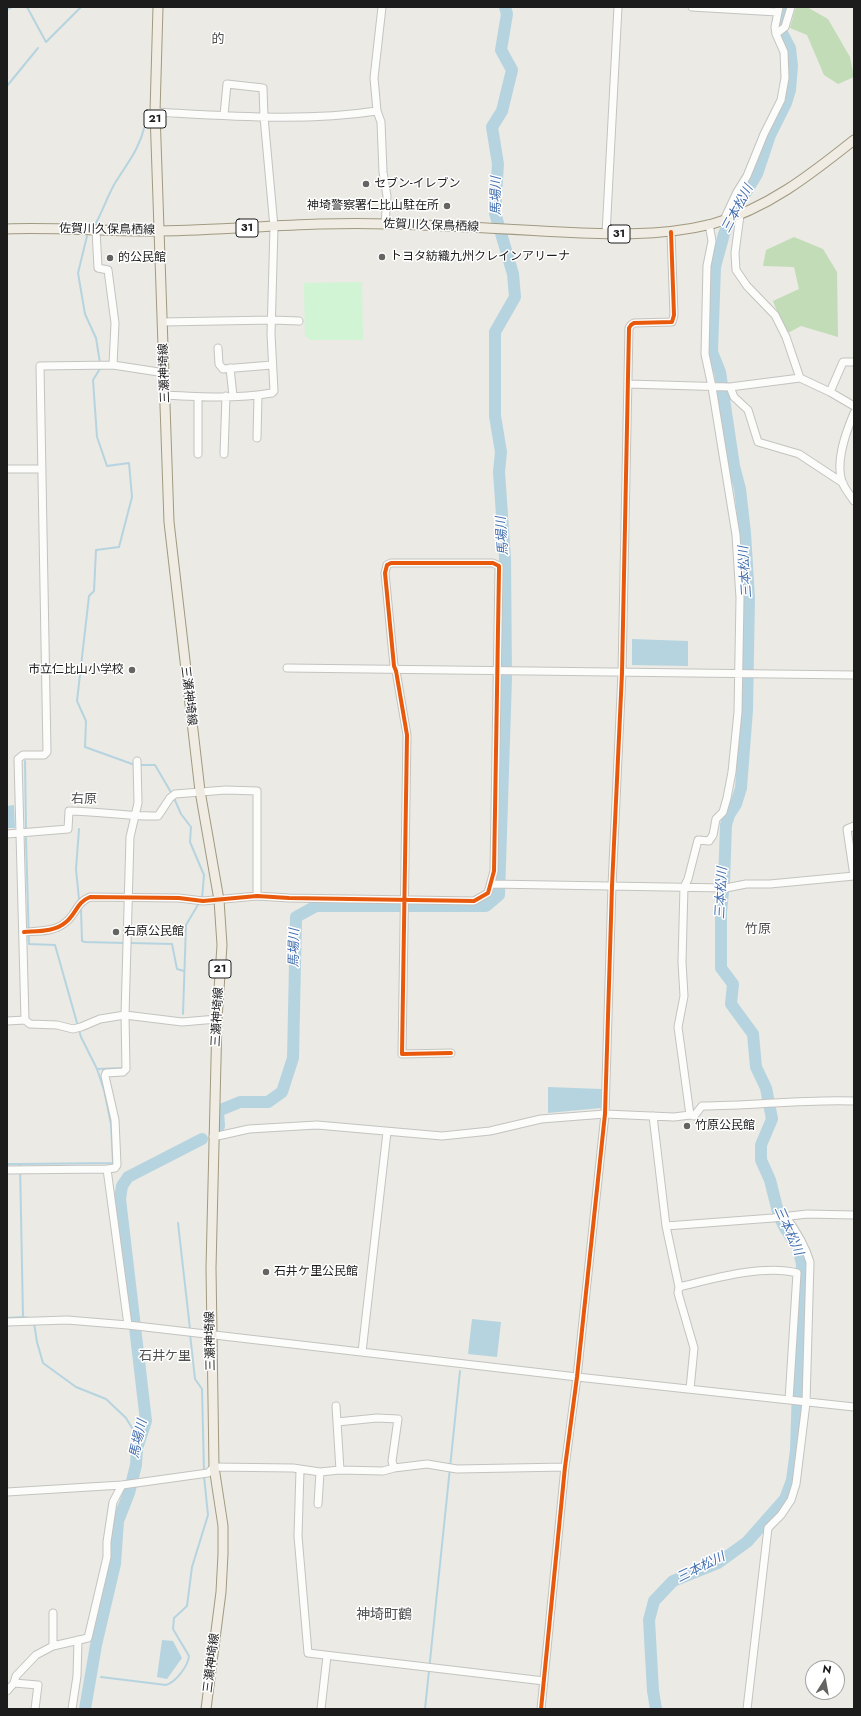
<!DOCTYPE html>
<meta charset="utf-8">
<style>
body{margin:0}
#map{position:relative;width:861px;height:1716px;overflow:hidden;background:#ebeae4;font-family:Jost,sans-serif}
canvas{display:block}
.frame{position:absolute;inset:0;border:8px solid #1c1c1c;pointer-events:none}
.north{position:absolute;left:805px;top:1660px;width:40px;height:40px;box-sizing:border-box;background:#fff;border:1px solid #a4a4a4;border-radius:50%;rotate:11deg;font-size:11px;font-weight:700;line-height:16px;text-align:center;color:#1c1c1c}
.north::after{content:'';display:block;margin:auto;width:14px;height:18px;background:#646462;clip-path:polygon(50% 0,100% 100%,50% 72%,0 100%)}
</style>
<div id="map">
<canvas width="861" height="1716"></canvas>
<div class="frame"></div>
<div class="north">N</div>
</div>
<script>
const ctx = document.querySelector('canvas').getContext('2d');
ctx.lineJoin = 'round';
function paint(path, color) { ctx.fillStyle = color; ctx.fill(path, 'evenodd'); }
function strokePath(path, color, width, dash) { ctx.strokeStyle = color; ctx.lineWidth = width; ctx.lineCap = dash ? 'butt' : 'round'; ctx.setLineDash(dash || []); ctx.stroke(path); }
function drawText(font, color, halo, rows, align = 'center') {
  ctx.font = font + ' Jost,"Noto Sans JP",sans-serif'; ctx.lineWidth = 3; ctx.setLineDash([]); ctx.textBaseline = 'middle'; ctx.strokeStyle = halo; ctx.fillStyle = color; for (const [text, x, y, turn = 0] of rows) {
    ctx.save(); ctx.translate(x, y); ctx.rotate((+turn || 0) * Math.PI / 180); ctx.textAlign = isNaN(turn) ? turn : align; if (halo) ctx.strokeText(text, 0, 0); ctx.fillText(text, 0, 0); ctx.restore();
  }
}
paint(new Path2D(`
 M796,7h11l21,12 22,38 4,20 -16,7 -14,-9 -17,-40 -17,-7z
 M794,237l29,12 14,23 1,65 -37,-11 -15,8 -13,-33 26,-12 -5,-22 -31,-1 3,-16z`), '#c1dcb7');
paint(new Path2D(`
 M362,282l1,58h-53l-5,-4 -1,-53z`), '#d0f4d4');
paint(new Path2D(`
 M632,639l56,2v25l-56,-1z
 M14,805l1,23h-8v-22z
 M548,1087l54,2 -1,19 -53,5z
 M472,1319l29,3 -4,35 -29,-3z
 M162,1640l11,1 9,17 -15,21 -10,-2z`), '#b6d4e0');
strokePath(new Path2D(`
 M27,7l19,35 35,-35
 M7,10l5,-3
 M7,86l31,-38
 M96,223c7,-13 12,-28 19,-40 13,-21 24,-33 30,-58
 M87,236l-9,37 7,41 11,24 4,25
 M101,367l-8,13 4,57 10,29 22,-3 3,34 -13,50 -23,3 -2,41 -5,5 -12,105 9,20 -1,26 50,18
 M25,761l1,68
 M139,765h16l17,29
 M174,798l7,16 10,13 -1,15 14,33 -2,24
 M79,899l-3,-30 3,-40
 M81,910l1,31 3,1 40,1v2
 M131,943l41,1 5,25 7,2
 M183,1014l3,-89 13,-22
 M97,1069l25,-1 2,-2
 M7,1164h13l3,153 7,1
 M20,1164l93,-1 -2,-39 -7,-34 -7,-21 -16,-32 -26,-92 -26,-1 -3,-106
 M178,1223l12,106
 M7,1318l16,-1
 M34,1323l3,19 6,21 33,24 30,12 20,19 11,18v12
 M190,1334l5,45 7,10 2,82
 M101,1677l65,8c10,-3 22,-19 23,-29l-16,-27 1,-11 13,-12 5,-39 16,-52 -4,-39
 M425,1709l35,-338`), '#b6d4e0', 2);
strokePath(new Path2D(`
 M219,1126l-1,-15 22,-9h28l14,-10 11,-34 3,-141 20,-11h170l13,-11 7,-217 -1,-120 -6,-86 2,-20 -6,-36v-84l20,-35 -2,-23 -18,-61 3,-49 -6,-37 10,-16 10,-41 -11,-20 6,-36 -2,-7
 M85,1709l11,-64 19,-81 3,-43 11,-28 7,-28 1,-17 9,-27 -26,-222 2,-13 6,-9 74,-38
 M656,1709l-3,-18 -4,-71 5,-19 19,-20 45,-18 29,-21 38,-43 7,-19 4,-30 6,-186 -4,-17 -13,-19 -6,-12 -9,-36 -9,-20v-15l11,-26 -6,-31 -10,-21 -3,-33 -22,-30 2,-20 -12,-16v-56l3,-30 2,-57 3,-10 7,-11 5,-16 6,-78 2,-112 -4,-65 -5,-44 -6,-23 -14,-94 -8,-20 3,-85 9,-33 10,-22 23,-38 13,-39 16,-32 4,-13 2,-24 -2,-18 -8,-15 -1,-9 6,-17`), '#b6d4e0', 12);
const minor = new Path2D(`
 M382,7l-8,71 3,33 4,11 2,50 4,24 -2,28
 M692,7l85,5
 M776,34l9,-7 6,-20
 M155,112c74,4 149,10 222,-1
 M740,215l-5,38 1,17 11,16 28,29 11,22 14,41 30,14 24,14
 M724,220l13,-28 10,-16 17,-42 17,-34 4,-22 -1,-26 -8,-18 -1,-7 4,-20
 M96,230l2,38 10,2 7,53 -2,42
 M606,234l12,-227
 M163,322l109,-2 27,1
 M218,348l1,16 4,5 49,-4
 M230,368l3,28
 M628,384l102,3 70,-9
 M730,387l4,10 14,13 10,32 41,12 44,29
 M830,392l13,-30h11
 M165,395c35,2 72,4 107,-2l2,-2 -3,-57 3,-107 -10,-110 -1,-29 -36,-4 -3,31
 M854,413c-8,19 -19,48 -12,69 3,7 8,13 12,19
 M257,438l1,-43
 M198,454v-57
 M224,454l2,-58
 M7,469h35
 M287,668l567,7
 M7,834l61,-5 1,-18c30,0 59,6 89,5l12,-18 5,-4 51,-4 31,1v105
 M854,876l-7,-47 7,-3
 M491,884l235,4 20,-4h24l84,-8
 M24,932c14,-1 31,0 42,-10 10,-8 11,-20 24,-25l89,1 24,3 54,-5 32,2 185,3 14,-8 6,-22 5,-301v-4l-6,-3h-102l-4,2 -2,8 9,93 2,5 11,64 -5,319 49,-1
 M25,1020l-7,-261 5,-4h21l3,-3 -7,-386 73,-1 52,8
 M7,1021l18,-1 5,4 27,1 16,4 8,-2 19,-8 25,-4 57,7 35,-3
 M690,1115l-12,-88 6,-31 -2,-34 2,-75 4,-8 10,-39 11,1 4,-6 3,-16 7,-7 4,-14 5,-26 6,-60 2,-114 -4,-63 -24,-148 -7,-33 2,-88 5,-25 -3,-17
 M653,1116l13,110 13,61 -1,6 16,55 -4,41
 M213,1137l36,-8 68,-4 125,11 48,-5 51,-12 64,-5 69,3 16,-2 4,1 8,-10c51,0 101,-7 152,-5
 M107,1169l21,156
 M7,1170l100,-1 8,-1 2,-3 -2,-45 -10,-44 1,-3 17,-1 3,-3 -1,-54 5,-178 8,-34 -1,-42
 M666,1226l107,-8 34,-4 47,1
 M679,1287c33,-8 85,-23 118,-14l-8,127
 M7,1322l60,-2 61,5 449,52 277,30
 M362,1352l25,-220
 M336,1406l1,16 40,-4 21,1 -6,42 2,7
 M337,1422l3,48
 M300,1470l-2,66 10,117 236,28
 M7,1492l115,-7 86,-12 6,-6 79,1 27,4 20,-2 43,1 11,-3 33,-4 30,5 108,-2
 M318,1504l2,-32
 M53,1646v-33
 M14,1683l24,2 -3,24
 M7,1691l7,-8 2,-7 20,-21 17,-9 35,-8 19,-81v-15l6,-40 9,-17
 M72,1709l5,-33 1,-36
 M321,1709l6,-53
 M541,1709l24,-242 12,-90 28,-263 7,-228 10,-213 7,-345 2,-3 3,-2 38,-1 2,-7 -3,-83
 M747,1709l21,-181 13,-13 10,-15 5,-16 10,-81 4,-141c-5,-17 -13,-30 -24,-45`);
const major = new Path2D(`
 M158,7l-3,105 14,410 31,269 19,109 3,45 -5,74 -6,249 3,199 9,59v28l-2,38 -15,117
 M7,229c51,-2 102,3 153,2 76,-1 152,-10 228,-7 51,1 102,4 154,7 56,3 114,7 170,-7 55,-15 98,-49 142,-84`);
strokePath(minor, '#c3c3c0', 9);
strokePath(major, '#a19a81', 11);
strokePath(minor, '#fcfcfb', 7);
strokePath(major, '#f0ece3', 9);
strokePath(new Path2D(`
 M24,932c14,-1 31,0 42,-10 10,-8 11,-20 24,-25l89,1 24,3 54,-5 32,2 185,3 14,-8 6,-22 5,-301v-4l-6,-3h-102l-4,2 -2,8 9,93 2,5 11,64 -5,319 49,-1
 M541,1709l24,-242 12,-90 28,-263 7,-228 10,-213 7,-345 2,-3 3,-2 38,-1 2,-7 -3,-83`), '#e8590c', 4);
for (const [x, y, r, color] of [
 [366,184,4,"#646462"],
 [447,206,4,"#646462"],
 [382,257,4,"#646462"],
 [110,258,4,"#646462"],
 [132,670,4,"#646462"],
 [116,932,4,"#646462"],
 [687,1126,4,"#646462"],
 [266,1272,4,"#646462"]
]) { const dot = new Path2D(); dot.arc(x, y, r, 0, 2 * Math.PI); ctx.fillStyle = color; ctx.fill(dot); strokePath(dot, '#fff', 1.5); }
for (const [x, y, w] of [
 [155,119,22],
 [247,228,22],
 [619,234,22],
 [220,969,22]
]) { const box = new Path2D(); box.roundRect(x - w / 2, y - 9, w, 18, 3); ctx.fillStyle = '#fff'; ctx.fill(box); strokePath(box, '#1c1c1c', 1); }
drawText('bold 11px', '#1c1c1c', null, [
 ["21",155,119],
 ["31",247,228],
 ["31",619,234],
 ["21",220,969]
]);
drawText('12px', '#1c1c1c', '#fff', [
 ["セブン-イレブン",374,184],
 ["神埼警察署仁比山駐在所",439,206,"right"],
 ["トヨタ紡織九州クレインアリーナ",390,257],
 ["的公民館",118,258],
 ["市立仁比山小学校",124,670,"right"],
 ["右原公民館",124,932],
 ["竹原公民館",695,1126],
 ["石井ケ里公民館",274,1272]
], 'left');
drawText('12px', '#1c1c1c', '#fff', [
 ["佐賀川久保鳥栖線",431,226,2],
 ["佐賀川久保鳥栖線",107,230,1],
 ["三瀬神埼線",165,373,-92],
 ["三瀬神埼線",188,696,83],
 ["三瀬神埼線",218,1017,-87],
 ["三瀬神埼線",211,1341,-91],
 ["三瀬神埼線",212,1663,-83]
]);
drawText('13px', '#4f4f4f', '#fff', [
 ["的",218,40],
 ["右原",84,800],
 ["竹原",758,930],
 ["石井ケ里",165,1357]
]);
drawText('italic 13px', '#4470b0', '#fff', [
 ["馬場川",497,196,-90],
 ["三本松川",738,209,-62],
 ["馬場川",503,536,-94],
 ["三本松川",746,572,-94],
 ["三本松川",722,893,-87],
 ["馬場川",295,948,-89],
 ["三本松川",788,1231,66],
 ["馬場川",139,1439,-77],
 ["三本松川",701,1568,-26]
]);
drawText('14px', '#4f4f4f', '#fff', [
 ["神埼町鶴",384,1616]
]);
</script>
